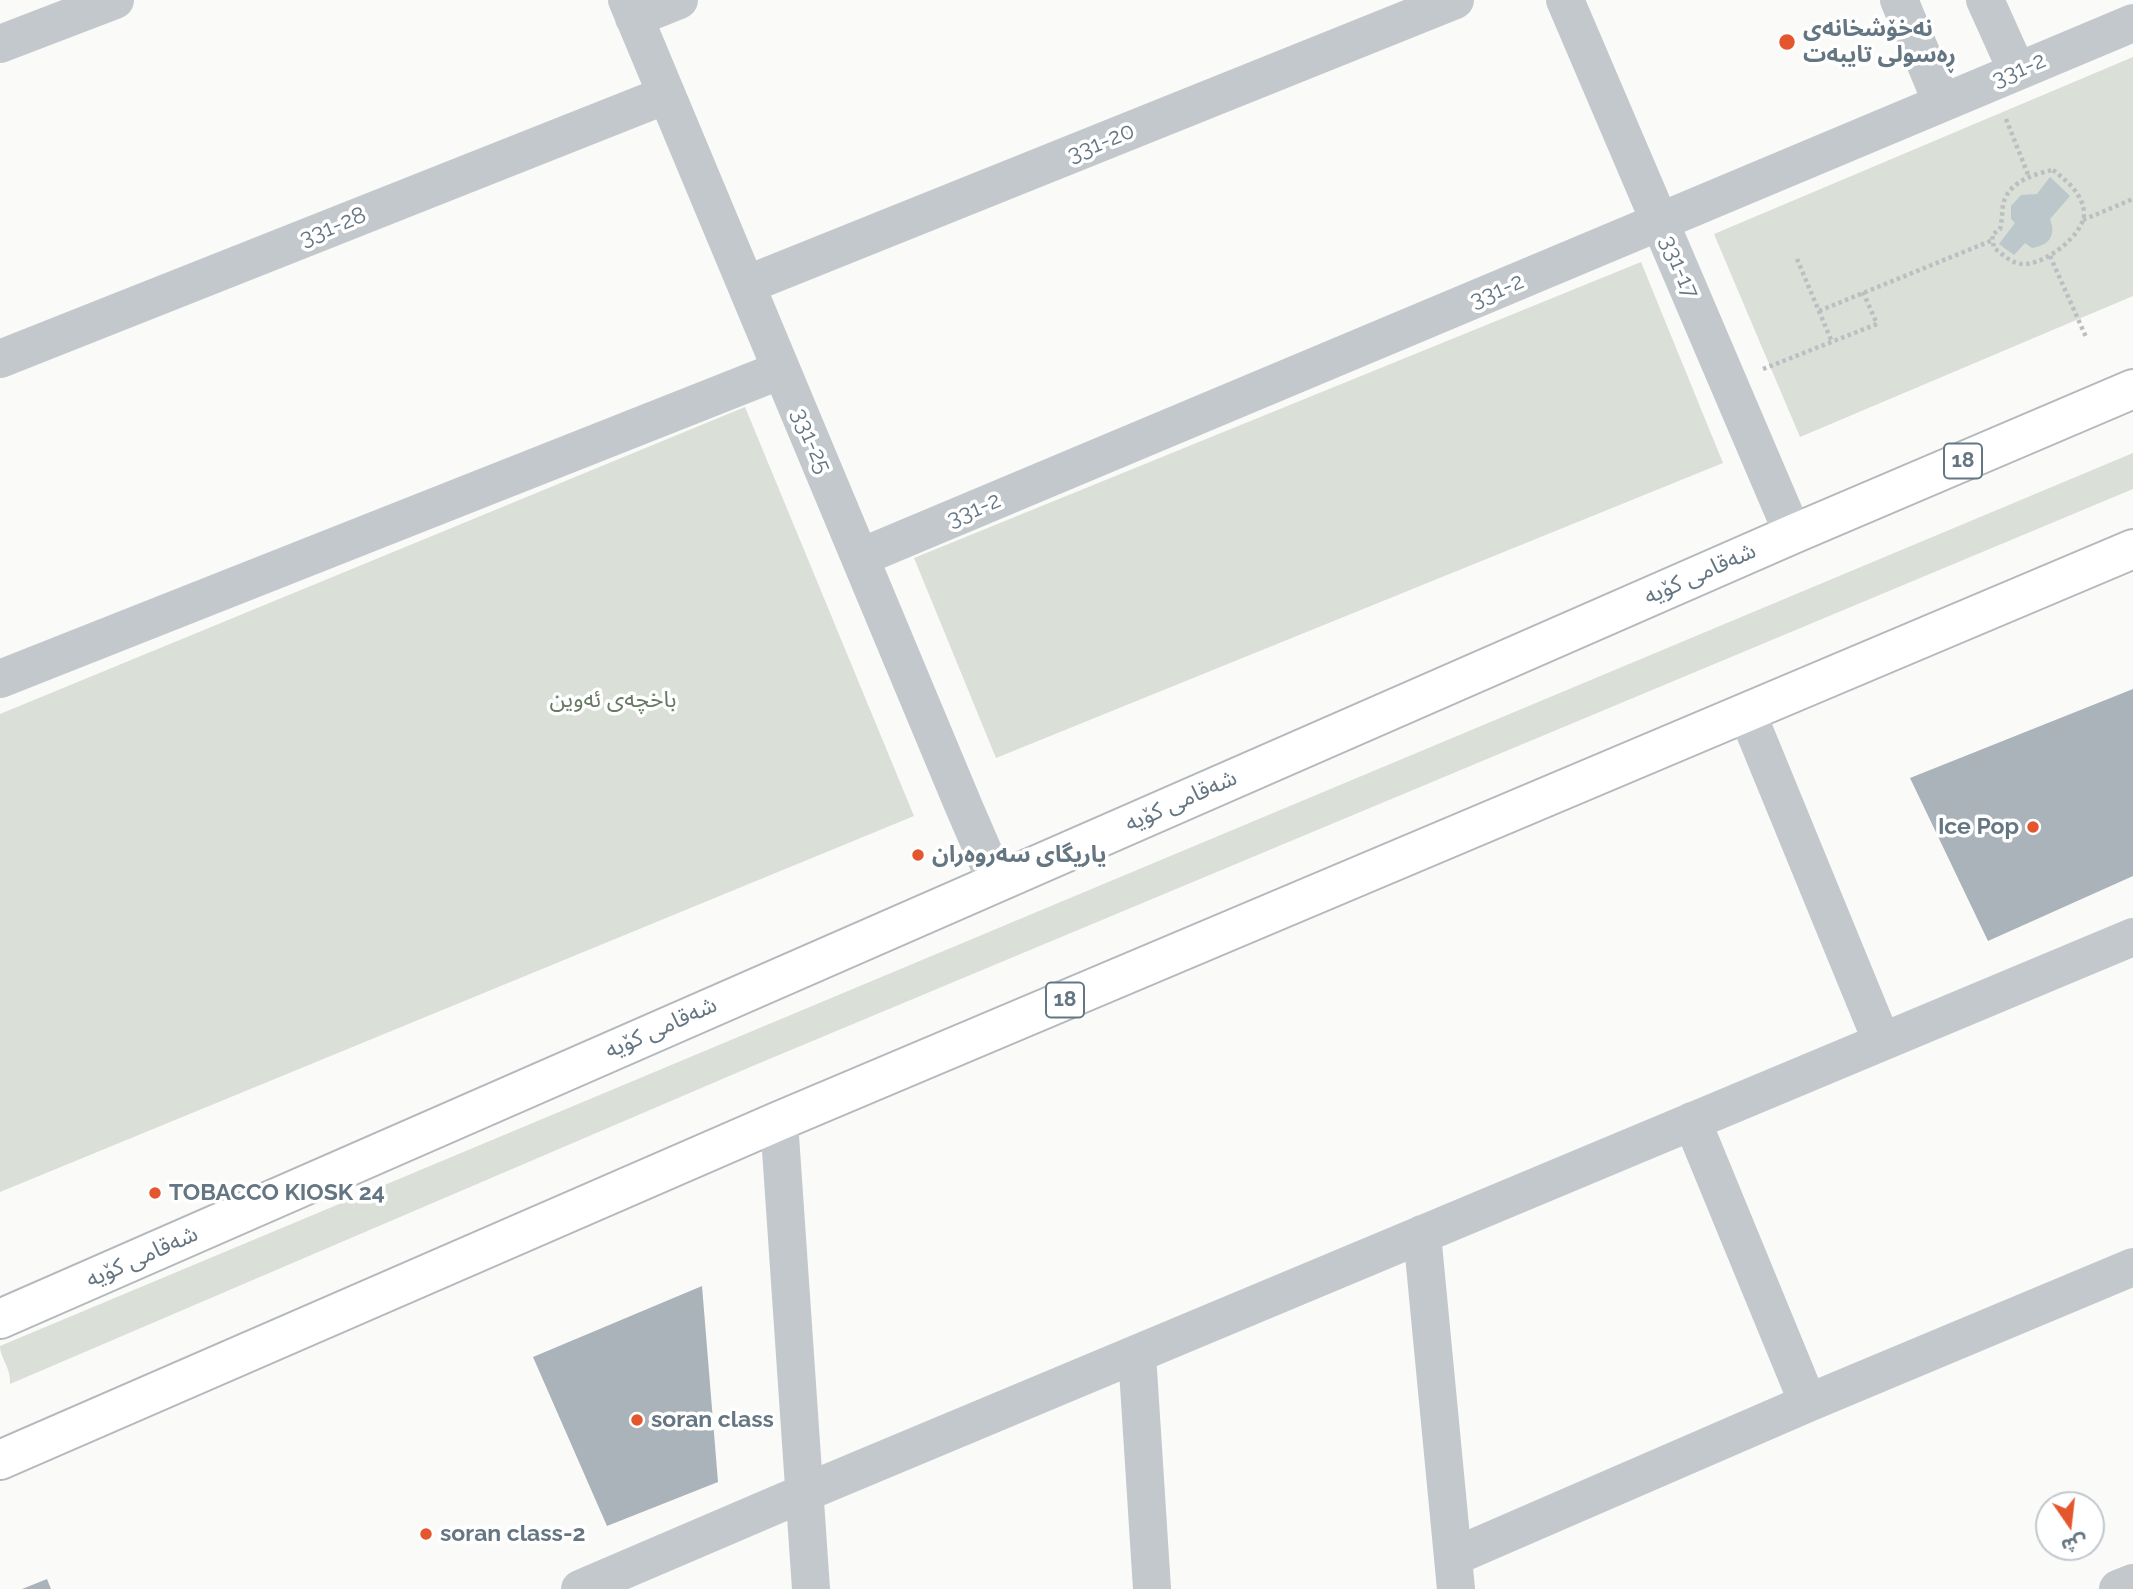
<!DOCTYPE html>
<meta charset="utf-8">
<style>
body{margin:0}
#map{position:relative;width:2133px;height:1589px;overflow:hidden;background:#fafaf8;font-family:Raleway,"Noto Sans Arabic",sans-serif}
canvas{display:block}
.north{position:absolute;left:2035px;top:1491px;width:70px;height:70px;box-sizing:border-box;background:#fff;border:2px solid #c1c8cd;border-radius:50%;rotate:166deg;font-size:19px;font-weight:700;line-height:28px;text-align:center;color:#657683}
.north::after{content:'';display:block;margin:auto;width:24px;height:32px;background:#e4572e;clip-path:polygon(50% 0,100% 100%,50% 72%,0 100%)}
</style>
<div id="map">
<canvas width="2133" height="1589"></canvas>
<div class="north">ش</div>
</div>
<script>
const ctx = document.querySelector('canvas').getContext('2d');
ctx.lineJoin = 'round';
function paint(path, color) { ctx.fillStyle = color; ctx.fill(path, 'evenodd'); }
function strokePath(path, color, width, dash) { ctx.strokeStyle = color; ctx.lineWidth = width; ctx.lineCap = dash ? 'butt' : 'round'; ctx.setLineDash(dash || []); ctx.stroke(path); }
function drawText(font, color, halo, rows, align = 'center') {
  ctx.font = font + ' Raleway,"Noto Sans Arabic",sans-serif'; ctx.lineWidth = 7; ctx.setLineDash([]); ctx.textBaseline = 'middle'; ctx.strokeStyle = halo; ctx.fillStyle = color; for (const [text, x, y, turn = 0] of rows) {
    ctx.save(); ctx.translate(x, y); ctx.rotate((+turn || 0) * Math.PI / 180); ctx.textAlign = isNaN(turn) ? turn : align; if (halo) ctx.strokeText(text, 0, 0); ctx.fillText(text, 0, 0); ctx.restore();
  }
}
paint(new Path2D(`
 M2133,57v239l-333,141 -86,-203z
 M1641,262l82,201 -727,295 -82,-200z
 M745,407l169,409 -914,376v-478z
 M2133,453v36l-1378,576 -745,319c1,-17 -10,-26 -10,-38z`), '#dadfd7');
paint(new Path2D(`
 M2050,177l20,19 -20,23c6,16 0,26 -18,29l-7,-5 -11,12 -15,-11 16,-21 -4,-4v-13l10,-11 16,-1z`), '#bbc7cb');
paint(new Path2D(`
 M2133,689v187l-145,65 -78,-163z
 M702,1286l16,196 -111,44 -74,-169z
 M47,1579l4,10h-29z`), '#aab3b9');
const highway = new Path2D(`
 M0,1319l1793,-785 340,-145
 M0,1460l779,-339 1354,-572`);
strokePath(highway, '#b4b9bd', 42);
strokePath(new Path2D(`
 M2006,119l23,58
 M2053,170c14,11 29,23 31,42 2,23 -46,59 -67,51 -8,-2 -16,-10 -23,-15l-2,-13 8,-6c2,-8 2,-16 3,-24 4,-22 30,-31 50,-35z
 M2083,220l50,-21
 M2050,256l36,81
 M1797,259l35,83
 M1819,311l174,-71
 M1763,369l114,-45 -14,-32`), '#bbbfc2', 4.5, [3.5, 3.5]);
strokePath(new Path2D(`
 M627,0l337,807 32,74
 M1565,0l228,534
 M1899,0l43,103
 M1985,0l32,71
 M634,18l45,-18
 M0,44l115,-44
 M746,285l709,-285
 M0,359l666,-264
 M861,557l1272,-534
 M0,679l781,-309
 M1747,713l135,329
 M779,1121l32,468
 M1692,1121l116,282
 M1422,1234l34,355
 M1137,1354l15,235
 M1453,1557l355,-154 325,-136
 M580,1589l224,-96 1329,-556
 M2118,1589l15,-6`), '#c3c8cc', 38);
strokePath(highway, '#fff', 38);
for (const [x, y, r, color] of [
 [1787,42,9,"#e4572e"],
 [2033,827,7,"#e4572e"],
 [918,855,7,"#e4572e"],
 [155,1193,7,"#e4572e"],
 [637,1420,7,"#e4572e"],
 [426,1534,7,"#e4572e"]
]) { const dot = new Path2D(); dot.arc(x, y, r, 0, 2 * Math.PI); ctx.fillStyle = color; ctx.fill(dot); strokePath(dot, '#fff', 2.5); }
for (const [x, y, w] of [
 [1963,461,38],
 [1065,1000,38]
]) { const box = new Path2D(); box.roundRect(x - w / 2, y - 17.5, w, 35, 5); ctx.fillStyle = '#fff'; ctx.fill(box); strokePath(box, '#657683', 2); }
drawText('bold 21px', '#657683', null, [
 ["18",1963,461],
 ["18",1065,1000]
]);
drawText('bold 23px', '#657683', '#fff', [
 ["نەخۆشخانەی",1803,29],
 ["ڕەسولی تایبەت",1803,55],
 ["Ice Pop",2019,827,"right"],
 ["یاریگای سەروەران",932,855],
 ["TOBACCO KIOSK 24",169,1193],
 ["soran class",651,1420],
 ["soran class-2",440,1534]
], 'left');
drawText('23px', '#657683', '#fff', [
 ["331-2",2019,70,-23],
 ["331-20",1101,143,-22],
 ["331-28",333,227,-22],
 ["331-17",1679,267,67],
 ["331-2",1497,291,-23],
 ["331-25",811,441,67],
 ["331-2",974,510,-23],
 ["شەقامی کۆیە",1700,574,-24],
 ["شەقامی کۆیە",1181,801,-24],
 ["شەقامی کۆیە",661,1028,-24],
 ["شەقامی کۆیە",142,1257,-24]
]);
drawText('23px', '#687a64', '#fff', [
 ["باخچەی ئەوین",613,700]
]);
</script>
